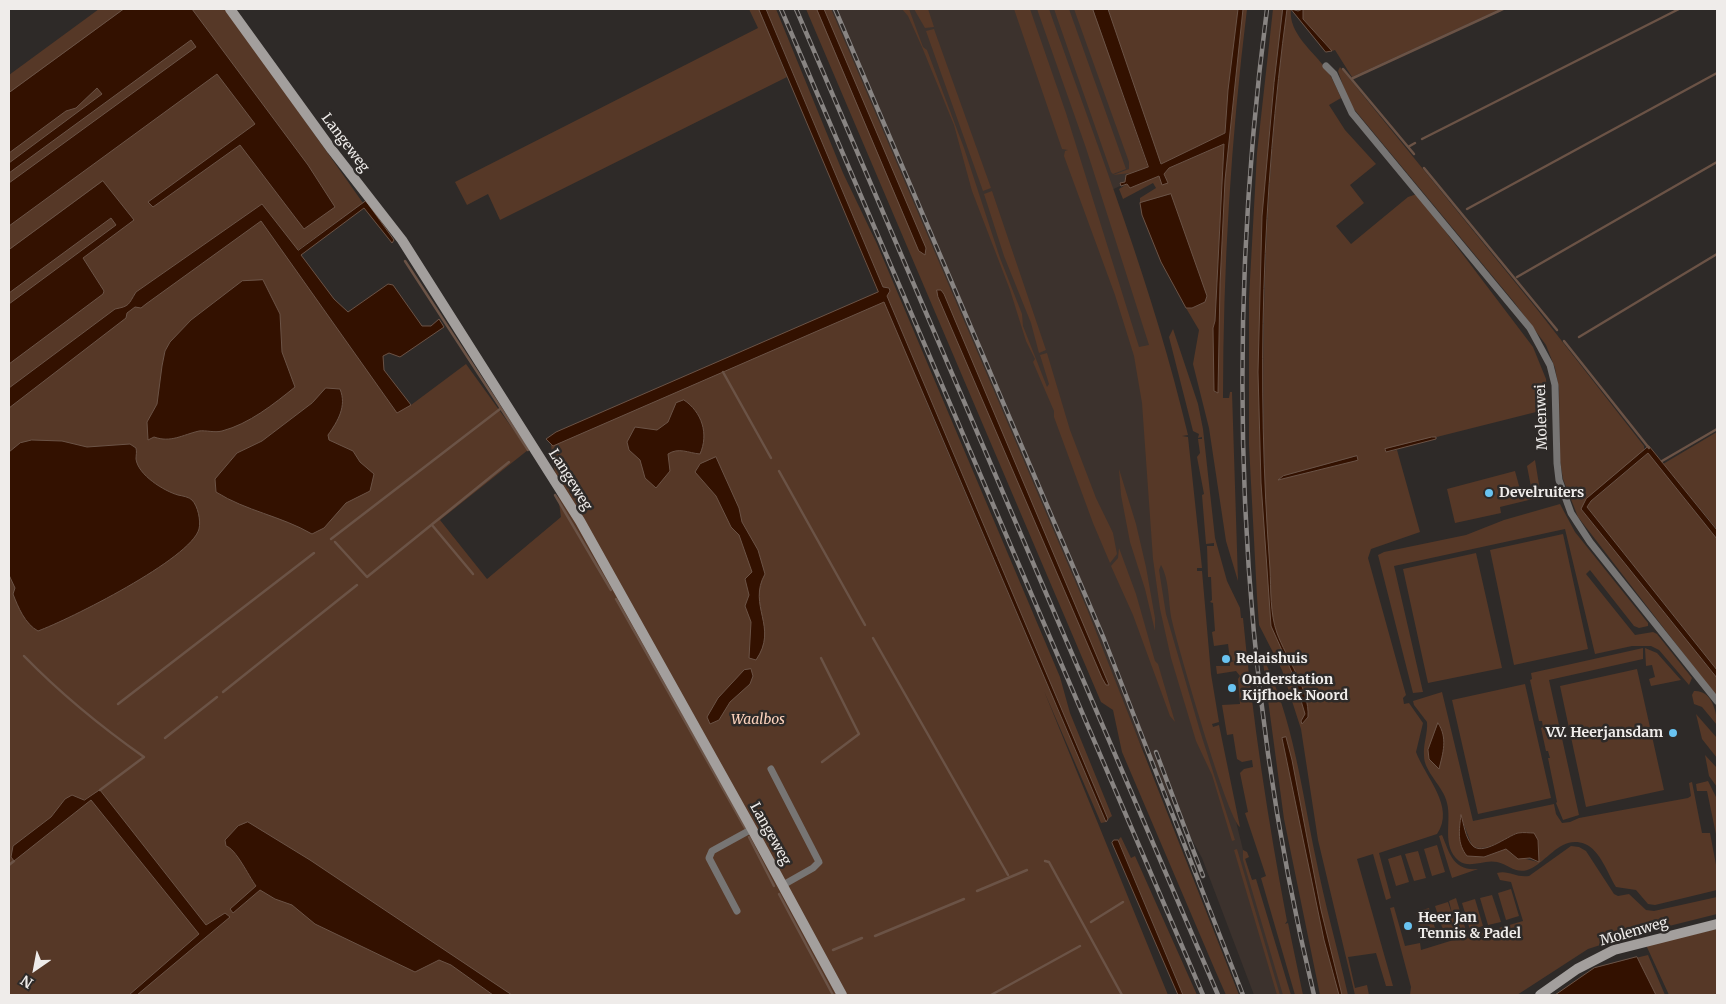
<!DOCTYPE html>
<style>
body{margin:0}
#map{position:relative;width:1726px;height:1004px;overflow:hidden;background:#2e2a28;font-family:Merriweather,serif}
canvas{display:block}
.frame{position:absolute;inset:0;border:10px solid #efecea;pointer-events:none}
.north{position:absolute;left:10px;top:944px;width:50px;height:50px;-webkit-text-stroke:4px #2e2a28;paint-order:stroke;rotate:213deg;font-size:14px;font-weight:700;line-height:20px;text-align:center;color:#efecea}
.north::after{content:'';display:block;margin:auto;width:18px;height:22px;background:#efecea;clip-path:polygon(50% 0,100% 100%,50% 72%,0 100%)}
</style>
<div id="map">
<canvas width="1726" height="1004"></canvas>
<div class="frame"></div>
<div class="north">N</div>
</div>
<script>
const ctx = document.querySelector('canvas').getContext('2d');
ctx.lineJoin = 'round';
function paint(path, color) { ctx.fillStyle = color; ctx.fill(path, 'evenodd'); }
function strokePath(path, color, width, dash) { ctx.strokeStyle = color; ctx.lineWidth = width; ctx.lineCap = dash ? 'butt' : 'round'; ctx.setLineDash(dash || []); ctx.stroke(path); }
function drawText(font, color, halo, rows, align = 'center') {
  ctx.font = font + ' Merriweather,serif'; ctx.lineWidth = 5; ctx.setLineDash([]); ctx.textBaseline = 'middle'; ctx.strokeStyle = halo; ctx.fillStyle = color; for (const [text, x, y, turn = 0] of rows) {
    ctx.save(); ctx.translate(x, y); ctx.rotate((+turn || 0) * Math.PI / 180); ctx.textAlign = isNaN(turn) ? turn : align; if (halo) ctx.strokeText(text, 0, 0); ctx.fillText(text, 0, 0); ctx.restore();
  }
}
paint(new Path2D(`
 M820,9h280l56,161 -47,21 65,206 9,40 13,107 2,67 14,113 33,134 42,137h-33l-52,-137 -95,-176z`), '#3c322d');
paint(new Path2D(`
 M99,9h127l137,194 -65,47 23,55 76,107 14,-7 55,-41 62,86 -88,70 47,59 74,-62 -10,-72 333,-148 46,114 176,411 -5,1 -57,-132 124,304h-1159v-920z
 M749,9h10l28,68 -287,143 -12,-26 -21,11 -12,-23 303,-154z
 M766,9h10l67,164 34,71 183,433 10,36 42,103 -4,3 -221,-523 3,-5 -1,-3 -6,-1z
 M806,9h25l256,600 152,386h-13l-11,-25 -93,-218 -9,-42 -12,-8z
 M902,9h7l14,38 4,3 37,98 36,110 22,56 1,12 24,61 2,-3 -9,-29 7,-2 23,77 26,68 17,35 4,21 -7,9 -17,-40 -39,-106v-6l-21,-49 2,-3 -9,-18 -16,-51 -38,-99 -18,-66 -32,-78 -14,-31z
 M914,9h14l6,18 -9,1z
 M1014,9h16l36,104 73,234 10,-2 -63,-197 -49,-139h12c49,140 105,280 139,426l-6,1 6,1 14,131h-5v3h5l9,103 8,48 -7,2 1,3 6,-2 21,102c-13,-9 -62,-180 -68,-206 -4,-17 -2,-40 -11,-56l-2,5 7,44 34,117 35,109 -3,1 -20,-66 -16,-34 -25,-83 -11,-49 -7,-50 -11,-156 -8,-47 -19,-61 -51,-139 1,-5 3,-1 -6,-1z
 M1054,9h15l57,160 -13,5 -2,-2z
 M1074,9h19l55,158 -17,6 -18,2 16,-6v-7z
 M1108,9h130l-13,124 -3,3 -58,27h-5z
 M1243,9h4c-16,129 -24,259 -24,389h6l1,-6h2l6,189 -12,-40 -17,-113 -16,-64 6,-34 -13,-22h6l13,-6 -34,-108 -31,9v-5l16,-10 -3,-5 -30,16 -4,-10 8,-5 3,3 29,-11 9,7 -4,-9 5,-6 55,-24 -9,177 -2,7 2,65 3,-5 2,-104 5,-104z
 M1273,9h10c-22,157 -26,315 -22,474l4,-1c-5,-158 1,-316 22,-473h4c-3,24 22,42 36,61 6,9 10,19 14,28l-12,7 16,25 31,34 -26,21 14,18 -28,23 15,18 57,-47 9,-3 116,153 13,32 2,30 -163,41 1,2 11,-2 23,82 -49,17 -3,9 38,137 -3,3 1,6 5,-1 14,20 -7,29c9,25 40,55 21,82l-58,19 12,45 -5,2 -13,-46 -16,5 36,127h-7l-10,-33 -28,4 7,31 12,-3 2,10h-14l-37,-155 -17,-111 -19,-59 -23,-45 -2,-28 -8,-152v-147l8,-145zM1357,456l-2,5 -77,19 5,-4z
 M1303,9h197l-148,68 -17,-27 -3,1 -29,-32z
 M934,29l57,159 -8,3 -57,-160z
 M1340,67l196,241 108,138v4l-63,59 136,169v19l-139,-180 -15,-38 -3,-18 -1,-72 -4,-21 -9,-23 -32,-43 -165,-199 -11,-32z
 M992,191l54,159 -7,3 -8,-30 -27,-67 -20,-62z
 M1173,329l25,75 5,25 12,109 12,43 13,27 1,10h2c10,104 25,203 44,303l-2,3 3,-1 15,72h-8l-34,-117 5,-2 -21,-63 3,-1 -8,-39 4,-4 9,-2 -1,-7 -10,2 -5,-3 -4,-25 -6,1 -5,-30 18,-1 -2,-25 2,-3 -4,-5 -19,3 -1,-8h14v-4l5,-1 -5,-1 -2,-16 -14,2 -2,-14 3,-1 -2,-28 -3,-1 2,-2 -1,-23h-3l-1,-31h7v-3l-8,1 -4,-49 2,-1 -7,-37 3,-4 -2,-14h4v-2l-4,1 1,-4 -6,-3 -24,-94z
 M1717,432v97l-54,-65z
 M1648,453l69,86v131l-130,-163 4,-6z
 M1535,460l6,37 -41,10 1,6 -46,10 -8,-34 68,-18 6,22 11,-1 -5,-26z
 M1119,469l17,55 10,43 9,51v13l-10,-42 -15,-47 -9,-47z
 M1560,504l15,28 73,91v3l-9,2 -5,-2 -44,-56 -4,4 49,61 18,-3 4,2 35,44 -3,7 -30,-35 -8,-4h-19l-37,8 -30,-125 -171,37 29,126 -10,1 -35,-138 6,-3 82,-17 38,-15z
 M1563,534l25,115 -74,16 -24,-115z
 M1119,548l17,46 19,67 3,3 17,58 -5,-6 -37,-101 -22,-49 7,-8z
 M1476,553l26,115 -74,15 -25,-114z
 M1643,648v11l-94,21 30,135 -16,5 -7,-17 1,-1 -9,-44h2l-2,-7h-2l-5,-23 2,-1 -1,-6h-3l-9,-41 2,-1 -1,-6z
 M1645,648l12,5 24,27 -30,6 -2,-7 6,-2 -3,-12 -6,1z
 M1262,655c32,66 39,132 54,204 9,46 22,91 32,136h-28l-36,-176z
 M1637,669l27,121 -78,17 -26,-121z
 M1525,684l26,114 -73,16 -26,-114z
 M1694,691c18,-1 23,21 23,34l-15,-18 -8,-3 -2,-9z
 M1442,692l31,129 81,-17 2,10 6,9 8,-1 9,-4 109,-20 3,-2 -2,-13 3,-1 10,51h8l7,37v20l-62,15 -7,-1 -12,-14 -20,-3c-8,-13 -16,-37 -31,-43 -23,-9 -36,15 -53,24 -15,8 -22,-3 -35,-6 -13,-3 -27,7 -38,-1 -18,-15 -7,-39 -12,-58 -3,-16 -23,-31 -23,-47 -1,-12 4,-23 3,-34l-13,-17 -1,-4zM1438,724l1,44 -10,-9zM1461,817l11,29c14,7 32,-7 45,-13l21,7v22l-24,-6 -8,-7 -22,8 -24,-16z
 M1696,714l21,24v20l-15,-19z
 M1705,755l12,13v19l-8,-11z
 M1708,781l9,18v40l-10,-48h-10l-1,-7z
 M1442,835c8,19 11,36 36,34l-26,9 -13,-42z
 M1121,837l10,21 4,-2 62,139h-14l-65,-155z
 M1437,845l8,27 -13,4 -8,-27z
 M1571,846l8,1 7,4 28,43 4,2 11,-2 17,16 8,1 63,-14v17l-92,23 -37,12 -71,46h-107l1,-8 -21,-79 4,-1 11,39 15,-3 1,7 39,-12 -3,-9 -13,4 -9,-27 13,-4 5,15 -4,-16 7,-3 12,39 55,-16 -12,-39 -11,-2 -3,-7c12,-3 19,5 32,3z
 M1237,849l43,146h-3l-43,-145z
 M1243,850l4,2 2,5 -4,2 7,21 4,-1 35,116h-8l-40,-135z
 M1418,851l8,27 -12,3 -9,-27z
 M1401,855l8,27 -13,4 -8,-27z
 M1511,889l8,27 -13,4 -8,-27z
 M1492,895l9,27 -13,3 -8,-27z
 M1475,899l8,27 -13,4 -8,-27z
 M1429,908l8,27 -13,4 -8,-27z
 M1717,929v66h-48l-23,-50z
 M1648,955l17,40h-110l39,-27z`), '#563827');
const water = new Path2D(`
 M124,9h68l116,156 27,42 -31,22 -64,-84 -87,62 -5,-5 107,-78 -38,-50 -208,152v-43l187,-136 -5,-7 -182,133v-10l93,-69 -5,-6 -21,20 -10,3 -57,42v-60z
 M759,9h7l117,278 6,1 1,3 -3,5 221,523 -2,3 -222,-520 -331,144 -7,-7 10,-7 322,-140z
 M817,9h7l102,239 -1,7 -6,-4z
 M1093,9h15l53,155 64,-31 3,-43 10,-81h5l-18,171 -5,104 -2,109 -4,-2 -1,-63 2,-7 9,-177 -55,24 -5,6 4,9 -6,2 -3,-9 -29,12 -3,-4 -6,2 -1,-3 5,-1 1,-7 22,-8z
 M1283,9h4c-25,185 -31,374 -17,560 1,20 0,45 7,64 9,25 33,57 31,84l-6,7 -1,-3 4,-7 -11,-37 -23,-51 -10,-143 -3,-111 4,-156 12,-133z
 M1291,9l7,2 5,-2v10l29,32 -6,1z
 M103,181l31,39 -51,38 21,33 -1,3 -94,70v-60l107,-79 -5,-7 -102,75v-43z
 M1171,194l36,102 -2,6 -13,6h-6l-25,-46 -19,-47 -2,-12z
 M366,201l28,39 -2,3 -28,-35 -63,47 33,44 14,13 40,-28 5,1 29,41h9l8,-7 5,8 -44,30 -11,-4 -6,3 1,14 27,35 -14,8 -136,-192 -115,83 -5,4 -6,-1 -8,6 -1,5 -117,90v-20l106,-79c15,-3 13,-4 21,-17l126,-88 36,46z
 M263,280l17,34 2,38 13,35c-21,17 -46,37 -73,44 -8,2 -16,-1 -23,0 -17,4 -28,12 -45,6l-6,3 -1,-18 10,-18 5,-38 3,-15 5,-9 21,-22 51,-39z
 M937,290h4l3,4 165,391h-3l-4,-7 -164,-381z
 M326,388l14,1c7,17 -2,32 -12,46l1,5 24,11 7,11 14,12 -4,17 -24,12 -22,25 -12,6c-31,-18 -66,-23 -96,-42l-1,-13 22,-26 25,-12 50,-38z
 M684,400c18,12 25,34 16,54 -12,-1 -21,-7 -32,0l2,17 -14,17 -11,-10 -5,-18 -11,-10 -2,-8 8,-15 22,3 11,-8 8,-19z
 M1432,437h4v2l-50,13 -1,-3z
 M32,440l30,1 25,6 43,-3 6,4c1,4 0,7 0,11 2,16 28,32 42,36 5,1 11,2 14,5 6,6 9,21 7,29 -8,30 -131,91 -161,102 -13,-7 -20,-24 -25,-37l2,-6 -6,-13v-123l11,-9z
 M1649,446l68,84v9l-69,-86 -57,48 -4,6 130,163v8l-136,-169 5,-10z
 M1357,456l1,4 -3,1 -77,19 5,-4z
 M716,457l23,51 3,14 16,28 7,24c-18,32 14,53 -9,86l-7,-2 2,-36 -6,-16 4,-11 -4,-16 7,-7 -13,-37 -8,-8 -15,-31 -21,-24 5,-8z
 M751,669l2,7 -3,8 -20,18 -11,18 -9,4 -3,-7 11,-19 26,-28z
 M1438,723c10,15 5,30 1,46l-10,-10 -1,-9z
 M1286,737l6,23 29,150 21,85h-3l-15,-55 -42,-202z
 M100,790l106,135 19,-12 5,4 -93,78h-8l70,-61 -108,-134 -77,61 -3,-4 2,-11 38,-29 14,-18 7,-4 12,5z
 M1461,815c3,9 4,22 11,30 10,12 35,-9 46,-12 6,-1 11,0 16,0l4,7 1,22 -9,-4 -12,1 -12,-10 -22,8 -17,-1c-10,-12 -8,-26 -6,-41z
 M248,822l62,38 202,135h-19l-42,-30 -12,-5 -24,12 -100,-48 -23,-19 -17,-6 -15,-9 -27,23 -3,-4 26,-23c-8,-11 -20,-37 -30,-40l-1,-6 13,-14z
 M1114,840h4l65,155h-5l-66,-152z
 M1637,957l19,38h-101l39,-27z`);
paint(water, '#310');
strokePath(water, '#6b5346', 1);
strokePath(new Path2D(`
 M1343,69l71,85
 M1353,78l150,-69
 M1422,139l257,-130
 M1408,147l7,-4
 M1424,168l133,162
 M1467,209l250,-136
 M405,261l123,189
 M1517,277l200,-115
 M1579,337l138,-83
 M1564,341l85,107
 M723,372l48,86
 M1662,461l55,-32
 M779,471l86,154
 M555,495l56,95
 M432,525l41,49
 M331,539l169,-130
 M335,542l32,35 142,-115
 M616,599l129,229
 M873,638l135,237
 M24,656c37,38 76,70 120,101l-44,33
 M821,658l38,76 -37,28
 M223,692l134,-107
 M118,704l196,-151
 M165,738l52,-41
 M749,837l25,49
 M1045,861l4,1 73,133
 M9,865l5,-4
 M977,891l50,-21
 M779,894l54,101
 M1091,922l32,-20
 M875,936l89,-37
 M833,950l29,-12
 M991,995l89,-49`), '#6b5346', 2.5);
strokePath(new Path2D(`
 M1326,66l8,8 18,39 178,215 20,37 5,20 2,78 2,17 12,33 19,29 127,159
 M771,769l48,93 -6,6 -30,17
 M737,911l-28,-53 3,-7 40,-22`), '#777574', 7);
strokePath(new Path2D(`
 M230,9l102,141 70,90 178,281 172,308 90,166
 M1540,995l37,-26 37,-19 103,-26`), '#a39f9d', 10);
const rail = new Path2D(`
 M781,9l422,986
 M796,9l422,986
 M835,9l269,630 139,356
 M1267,9c-43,328 -31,664 47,986
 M1156,752l47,124`);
strokePath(rail, '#888482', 4.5);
strokePath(rail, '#2e2a28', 2.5, [8]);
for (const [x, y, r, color] of [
 [1489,493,5,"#69c3f1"],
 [1226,659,5,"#69c3f1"],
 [1232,688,5,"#69c3f1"],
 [1673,733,5,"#69c3f1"],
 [1408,926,5,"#69c3f1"]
]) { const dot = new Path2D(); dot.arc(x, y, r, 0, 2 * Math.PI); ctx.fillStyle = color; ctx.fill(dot); strokePath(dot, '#2e2a28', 2); }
drawText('14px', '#efecea', '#2e2a28', [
 ["Langeweg",345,143,53],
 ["Molenwei",1542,417,-92],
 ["Langeweg",570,480,58],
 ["Langeweg",770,834,61],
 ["Molenweg",1634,932,-16]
]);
drawText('bold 14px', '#efecea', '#2e2a28', [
 ["Develruiters",1499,493],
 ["Relaishuis",1236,659],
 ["Onderstation",1242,680],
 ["Kijfhoek Noord",1242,696],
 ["V.V. Heerjansdam",1663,733,"right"],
 ["Heer Jan",1418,918],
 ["Tennis & Padel",1418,934]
], 'left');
drawText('italic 14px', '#fed4be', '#2e2a28', [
 ["Waalbos",758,720]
]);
</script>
